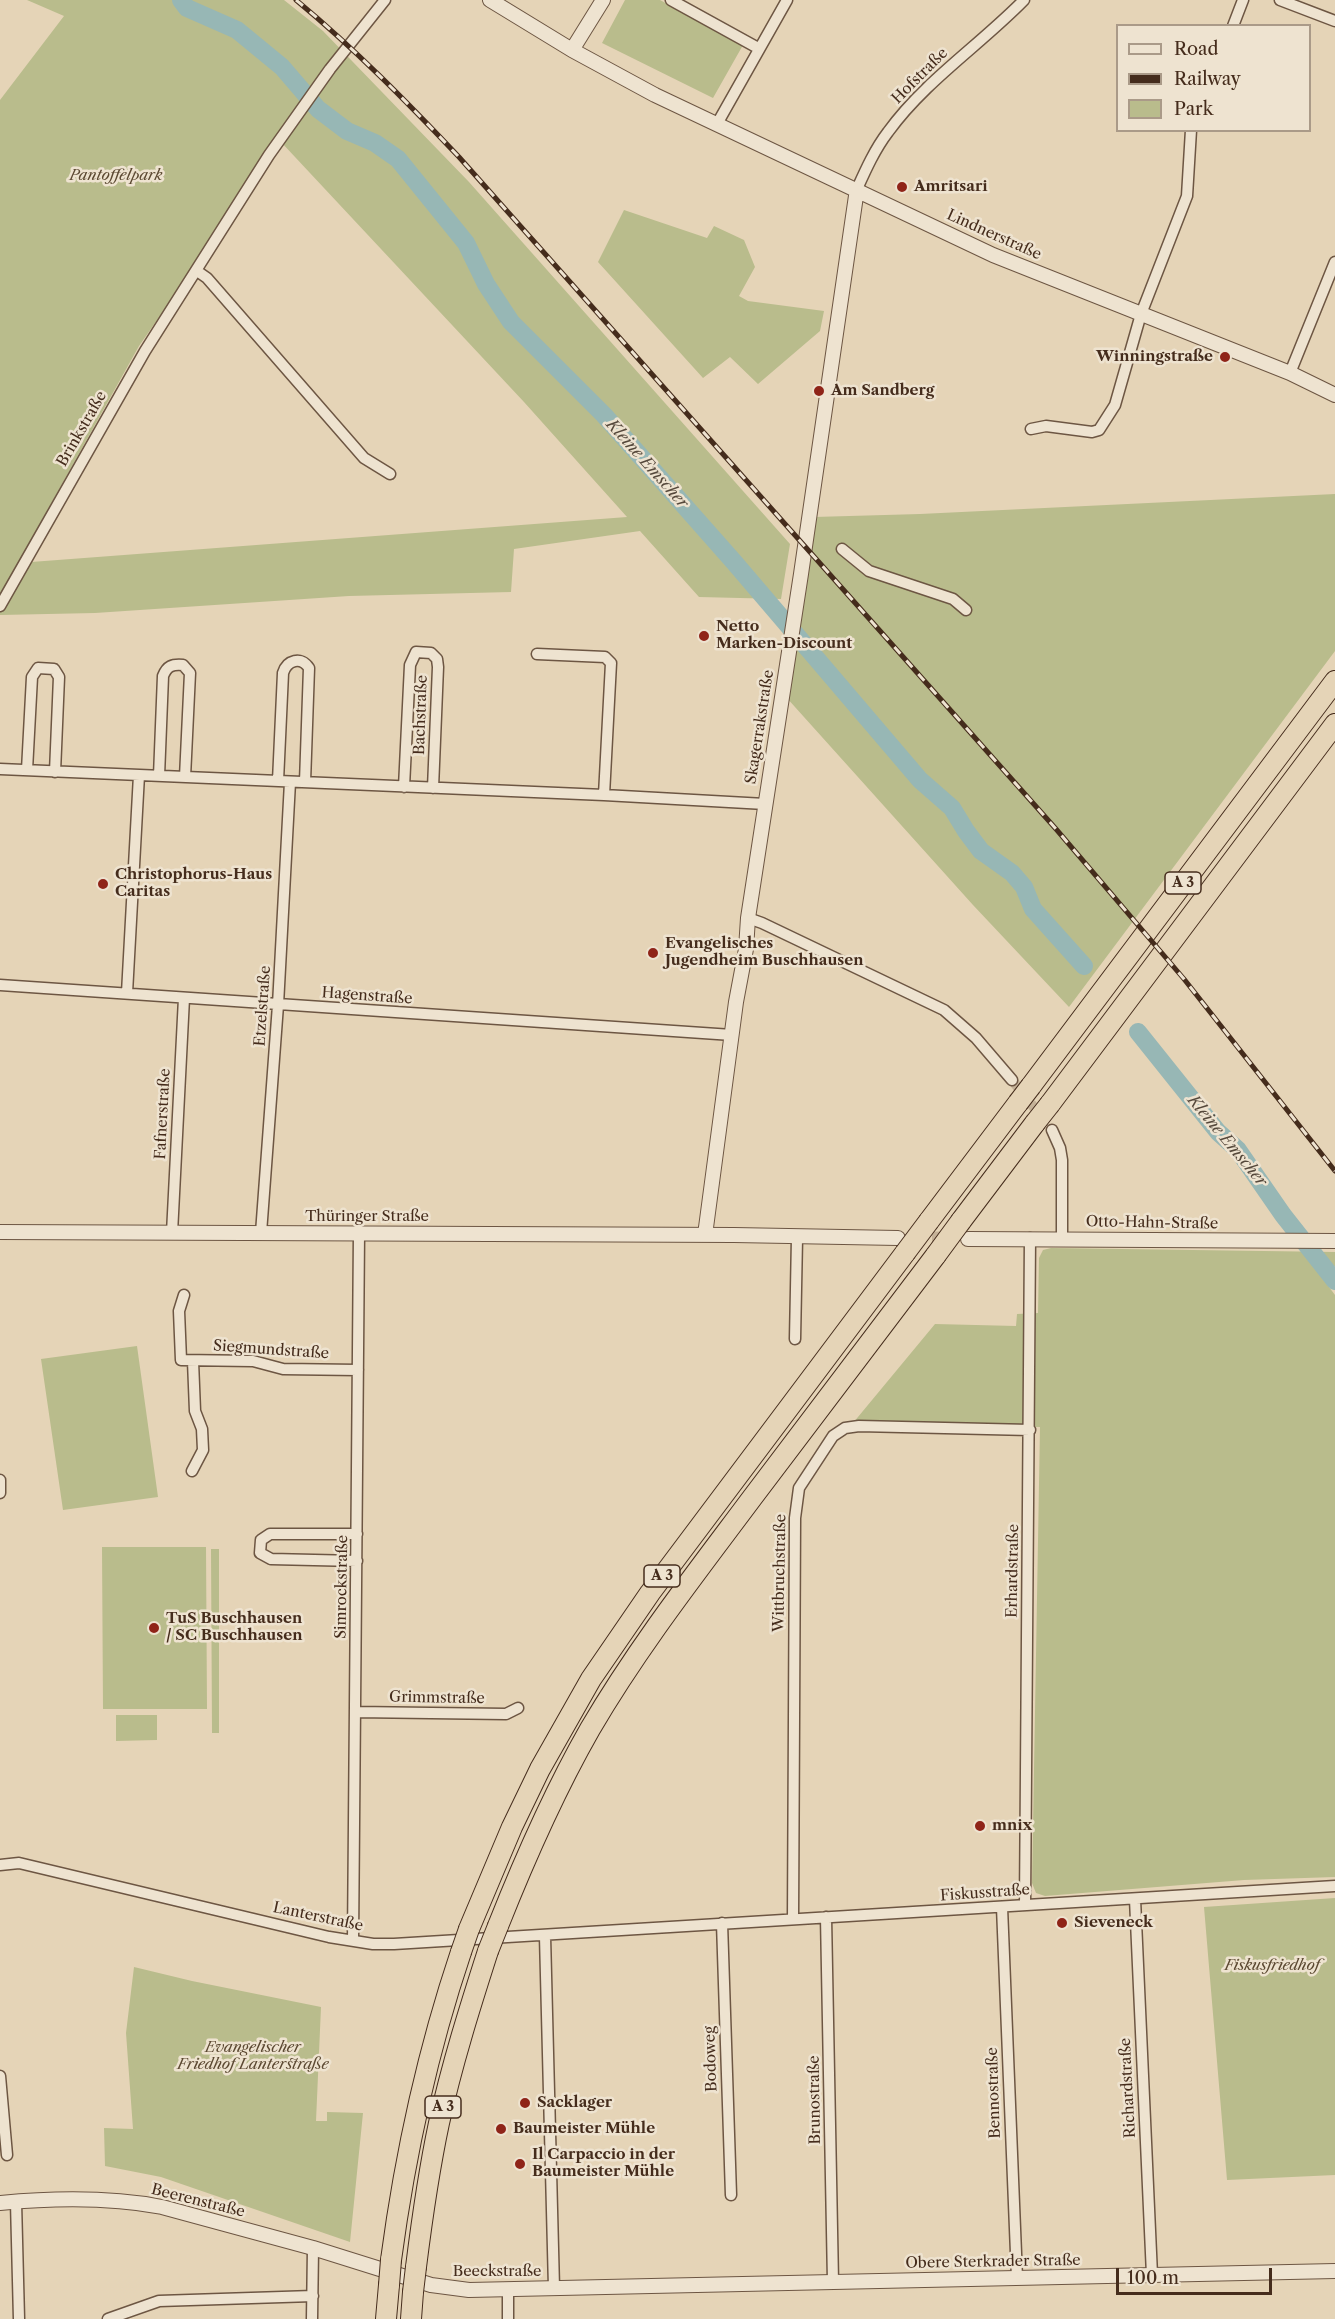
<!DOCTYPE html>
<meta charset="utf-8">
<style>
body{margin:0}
#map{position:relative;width:1335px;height:2319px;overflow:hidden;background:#e5d4b7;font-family:"Libre Caslon Text",serif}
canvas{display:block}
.legend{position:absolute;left:1116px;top:24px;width:195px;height:108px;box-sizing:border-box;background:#eee3d0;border:2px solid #aa9a88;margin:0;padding:8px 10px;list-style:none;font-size:18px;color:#452c1c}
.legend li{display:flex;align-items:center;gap:12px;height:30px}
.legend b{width:30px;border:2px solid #aa9a88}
.scale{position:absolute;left:1116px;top:2268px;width:156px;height:27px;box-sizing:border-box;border:3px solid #452c1c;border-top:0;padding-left:8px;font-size:18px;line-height:21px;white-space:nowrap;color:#452c1c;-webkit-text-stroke:4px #eee3d0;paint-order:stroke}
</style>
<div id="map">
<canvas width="1335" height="2319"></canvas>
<ul class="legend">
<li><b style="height:8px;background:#eee3d0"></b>Road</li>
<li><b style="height:8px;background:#452c1c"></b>Railway</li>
<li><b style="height:16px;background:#b9bc8c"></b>Park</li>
</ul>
<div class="scale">100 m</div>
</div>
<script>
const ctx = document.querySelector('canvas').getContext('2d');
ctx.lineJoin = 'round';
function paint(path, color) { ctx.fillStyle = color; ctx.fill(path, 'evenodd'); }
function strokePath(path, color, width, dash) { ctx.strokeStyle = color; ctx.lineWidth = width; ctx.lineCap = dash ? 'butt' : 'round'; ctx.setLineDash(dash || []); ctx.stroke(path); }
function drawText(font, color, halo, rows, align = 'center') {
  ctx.font = font + ' "Libre Caslon Text",serif'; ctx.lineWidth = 5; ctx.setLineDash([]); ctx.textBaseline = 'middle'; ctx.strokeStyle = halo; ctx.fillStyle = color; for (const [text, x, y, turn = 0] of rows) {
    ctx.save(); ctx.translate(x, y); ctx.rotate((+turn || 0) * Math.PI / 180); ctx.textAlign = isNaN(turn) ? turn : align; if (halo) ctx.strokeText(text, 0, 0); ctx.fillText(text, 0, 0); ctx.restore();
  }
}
paint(new Path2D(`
 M27,0h257l39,31 146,151 321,362 -9,55 -82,-2 -59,-66 -126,18 -3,43 -162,4 -254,17 -95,2v-515l64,-84zM281,142l243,260 103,115 -609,46 121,-217z
 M625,0h35l83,45 -30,53 -111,-55z
 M624,210l83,28 7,-12 30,14 11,27 -16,29 9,5 76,10 -4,20 -62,53 -28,-27 -27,21 -105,-116z
 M1335,494v157l-266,356 -96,-102 -187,-208 28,-180 106,-3z
 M1051,1248l284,4v14l-18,5 18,24v582l-91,3 -199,16 -9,-3 -4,-10 8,-456 -187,-4 82,-99 81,2 1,-12 21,-1 1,-55 4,-8z
 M137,1346l21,151 -95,13 -22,-151z
 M102,1547h104l1,162h-104z
 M211,1549h8v184h-7z
 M116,1715h41v25l-41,1z
 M1335,1898v277l-108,5 -23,-273z
 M134,1967l58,14 129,26 -5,114h11v-9l36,1 -13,129 -189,-65 -56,-11 -1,-38 29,1 -7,-96z`), '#b9bc8c');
strokePath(new Path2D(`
 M181,0l6,8 50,22 45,37 36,42 29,22 28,12 23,16 68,84 20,41 25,38 93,93 130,147 186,218 32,28 14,23 15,20 31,22 12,14 9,22 51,57
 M1138,1032l80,100 20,18 45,65 52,66`), '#97b7b5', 18);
strokePath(new Path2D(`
 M1012,1080l40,50`), '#c5b298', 10, [10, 5]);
strokePath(new Path2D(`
 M911,1238l43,1`), '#c5b298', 14, [14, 7]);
const minor = new Path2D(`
 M671,0l87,48
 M1280,0l55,21
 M1233,26l10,-26
 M717,124l70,-124
 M857,189c9,-20 18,-40 31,-57 37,-51 92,-87 136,-132
 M197,271l10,7 157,180 26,16
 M1290,373l45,-111
 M1031,429l15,-3 46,6 7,-2 16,-25 26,-91 46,-118 4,-66
 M842,549l27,22 84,28 13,11
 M0,606l145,-255 124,-196 61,-86 55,-69
 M537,654l68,3 6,6 -7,132
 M0,769l604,26 161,9
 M27,770l5,-93 6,-9 16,1 5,8 -4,95
 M159,776l4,-100c4,-10 9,-12 20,-11l7,8 -5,104
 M278,781l5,-108c4,-13 18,-17 26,-5l-4,114
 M404,787l6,-122 6,-13 15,1 6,6 1,8 -5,121
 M748,918l14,5 182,87 32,28 36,42
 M0,985l732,50
 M127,993l12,-218
 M1052,1130l8,18 2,12v78
 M172,1233l12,-235
 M261,1233l17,-228 12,-223
 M184,1295l-5,16 2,49 72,1 30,8 75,1
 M795,1339l2,-101
 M192,1471l11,-21 -1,-21 -7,-18 -2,-50
 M0,1480v13
 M357,1561l-86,-2 -11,-6 1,-13 9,-6h87
 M356,1712l150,2 12,-6
 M0,1865l19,-2 310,74 44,7h21l941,-58
 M1135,1899l17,376
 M1025,1905l5,-667
 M1002,1907l15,371
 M826,1917l7,365
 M793,1919l2,-401 4,-30 34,-52 12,-8 14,-2 171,4
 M722,1923l9,272
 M545,1936l9,352
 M353,1941l6,-708
 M0,2076l7,79
 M16,2202l3,117
 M108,2319l51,-18 154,-5
 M312,2319l1,-71
 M508,2319v-30`);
const tertiary = new Path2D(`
 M490,0l82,50 83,45 338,160 297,118 45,22
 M572,50l31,-50
 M0,1232l734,3 164,3
 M705,1235l31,-233 10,-53 2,-31 53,-344 56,-385
 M968,1239l367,2
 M0,2203c53,-5 110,-6 162,4l151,41 118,37 38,5 866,-19`);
const motorway = new Path2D(`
 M1031,1086l304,-405
 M1050,1104l285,-380
 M929,1221l89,-118
 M961,1221l74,-98
 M498,1926c27,-68 56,-134 92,-197 48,-82 106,-156 162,-231 62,-81 123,-162 184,-243
 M469,1929l43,-102 28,-58 51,-90 59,-86 255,-340
 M391,2260c14,-105 36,-207 70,-308
 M416,2267c6,-48 13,-97 23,-144 13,-59 31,-116 49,-172
 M386,2319l3,-34
 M411,2319l2,-27`);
strokePath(minor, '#6d5643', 13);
strokePath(tertiary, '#6d5643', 16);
strokePath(motorway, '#452c1c', 22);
strokePath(minor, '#eee3d0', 10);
strokePath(tertiary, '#eee3d0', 14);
strokePath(motorway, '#e5d4b7', 20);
const rail = new Path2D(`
 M296,0c58,48 111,102 163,157l597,672 128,150 151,192`);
strokePath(rail, '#452c1c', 5);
strokePath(rail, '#eee3d0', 3, [9]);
const motorwayBridge = new Path2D(`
 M1018,1103l13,-17
 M1035,1123l15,-19
 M905,1253l24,-32
 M936,1255l25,-34
 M488,1951l10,-25
 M461,1952l8,-23
 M389,2285l2,-25
 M413,2292l3,-25`);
strokePath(motorwayBridge, '#452c1c', 22, []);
strokePath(motorwayBridge, '#e5d4b7', 20);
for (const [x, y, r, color] of [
 [902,187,6,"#8f2418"],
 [1225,357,6,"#8f2418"],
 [819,391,6,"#8f2418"],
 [704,636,6,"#8f2418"],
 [103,884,6,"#8f2418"],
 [653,953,6,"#8f2418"],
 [154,1628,6,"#8f2418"],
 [980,1826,6,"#8f2418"],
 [1062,1923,6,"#8f2418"],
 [525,2103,6,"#8f2418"],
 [501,2129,6,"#8f2418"],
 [520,2164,6,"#8f2418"]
]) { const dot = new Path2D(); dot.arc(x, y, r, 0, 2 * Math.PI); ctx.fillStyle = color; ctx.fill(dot); strokePath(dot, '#eee3d0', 2); }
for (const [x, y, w] of [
 [1183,883,36],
 [662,1576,36],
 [443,2107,36]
]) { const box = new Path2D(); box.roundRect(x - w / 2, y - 11, w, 22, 4.5); ctx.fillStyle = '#eee3d0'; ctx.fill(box); strokePath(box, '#452c1c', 1.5); }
drawText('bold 14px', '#452c1c', null, [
 ["A 3",1183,883],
 ["A 3",662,1576],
 ["A 3",443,2107]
]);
drawText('15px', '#452c1c', '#eee3d0', [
 ["Hofstraße",920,76,-45],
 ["Lindnerstraße",994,235,24],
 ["Brinkstraße",82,429,-60],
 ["Bachstraße",421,715,-88],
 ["Skagerrakstraße",760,727,-81],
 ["Hagenstraße",367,996,4],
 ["Etzelstraße",263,1006,-86],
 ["Fafnerstraße",163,1114,-87],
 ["Thüringer Straße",367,1217],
 ["Otto-Hahn-Straße",1152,1223,1],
 ["Siegmundstraße",271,1350,4],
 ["Erhardstraße",1013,1571,-89],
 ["Wittbruchstraße",780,1573,-89],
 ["Simrockstraße",342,1587,-89],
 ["Grimmstraße",437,1698,1],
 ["Fiskusstraße",985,1893,-4],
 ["Lanterstraße",318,1917,12],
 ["Bodoweg",711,2059,-92],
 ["Richardstraße",1128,2088,-93],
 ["Bennostraße",994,2093,-92],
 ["Brunostraße",815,2100,-91],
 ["Beerenstraße",198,2201,14],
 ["Obere Sterkrader Straße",993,2262,-1],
 ["Beeckstraße",497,2272]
]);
drawText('italic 15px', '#5c4932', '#eee3d0', [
 ["Pantoffelpark",116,176],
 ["Fiskusfriedhof",1272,1966],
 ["Evangelischer",253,2048],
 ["Friedhof Lanterstraße",253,2065]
]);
drawText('bold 15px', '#452c1c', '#eee3d0', [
 ["Amritsari",914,187],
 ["Winningstraße",1213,357,"right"],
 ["Am Sandberg",831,391],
 ["Netto",716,627],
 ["Marken-Discount",716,644],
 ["Christophorus-Haus",115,875],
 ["Caritas",115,892],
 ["Evangelisches",665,944],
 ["Jugendheim Buschhausen",665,961],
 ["TuS Buschhausen",166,1619],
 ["/ SC Buschhausen",166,1636],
 ["mnix",992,1826],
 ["Sieveneck",1074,1923],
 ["Sacklager",537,2103],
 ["Baumeister Mühle",513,2129],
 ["Il Carpaccio in der",532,2155],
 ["Baumeister Mühle",532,2172]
], 'left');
drawText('italic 16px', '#55483b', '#eee3d0', [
 ["Kleine Emscher",647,464,48],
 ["Kleine Emscher",1227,1141,50]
]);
</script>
